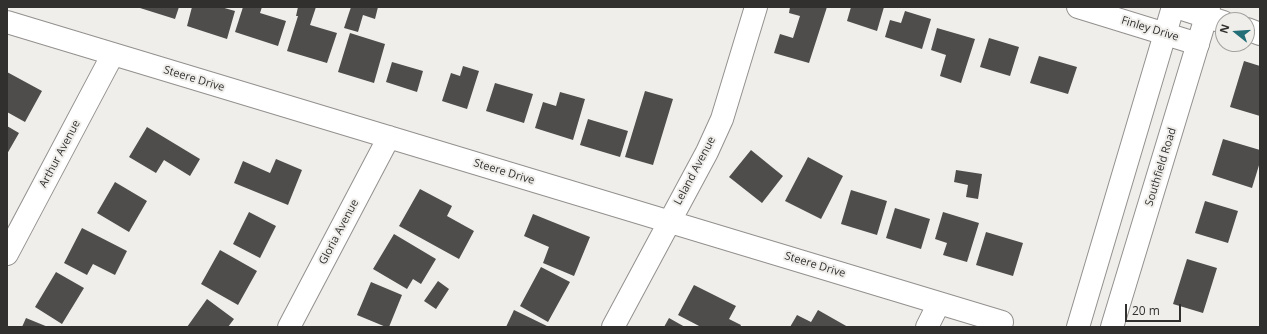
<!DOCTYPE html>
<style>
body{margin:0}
#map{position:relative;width:1267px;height:334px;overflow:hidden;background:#f0eeeb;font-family:"Open Sans",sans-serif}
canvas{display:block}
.frame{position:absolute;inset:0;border:8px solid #31302f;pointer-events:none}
.north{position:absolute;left:1215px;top:12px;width:40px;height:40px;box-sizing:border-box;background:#f0eeeb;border:1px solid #a4a2a0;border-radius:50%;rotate:287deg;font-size:11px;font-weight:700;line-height:16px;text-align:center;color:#31302f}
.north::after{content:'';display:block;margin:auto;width:14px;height:18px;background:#246e77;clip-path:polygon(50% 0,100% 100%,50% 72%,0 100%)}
.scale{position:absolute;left:1125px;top:304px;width:56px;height:18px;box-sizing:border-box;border:2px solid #31302f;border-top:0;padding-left:5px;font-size:12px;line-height:14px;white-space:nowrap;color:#31302f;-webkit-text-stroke:3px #f0eeeb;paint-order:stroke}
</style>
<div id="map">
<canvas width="1267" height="334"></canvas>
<div class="frame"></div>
<div class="north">N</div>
<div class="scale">20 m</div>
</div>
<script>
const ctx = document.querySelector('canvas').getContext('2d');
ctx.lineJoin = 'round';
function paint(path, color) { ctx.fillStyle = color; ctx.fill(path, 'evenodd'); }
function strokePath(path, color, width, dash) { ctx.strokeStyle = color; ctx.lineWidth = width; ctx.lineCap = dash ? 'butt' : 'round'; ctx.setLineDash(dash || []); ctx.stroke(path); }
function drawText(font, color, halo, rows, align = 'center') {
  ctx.font = font + ' "Open Sans",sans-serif'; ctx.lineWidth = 4; ctx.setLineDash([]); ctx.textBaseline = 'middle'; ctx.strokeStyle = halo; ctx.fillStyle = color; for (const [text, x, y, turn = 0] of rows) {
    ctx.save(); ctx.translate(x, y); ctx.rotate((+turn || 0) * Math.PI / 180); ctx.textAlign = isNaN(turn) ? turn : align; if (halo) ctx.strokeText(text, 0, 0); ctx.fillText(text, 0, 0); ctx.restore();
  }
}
paint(new Path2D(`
 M141,7h38l-4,12 -35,-11z
 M192,7h29l14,4 -8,28 -40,-13z
 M243,7h19l-2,6 26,8 -8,25 -43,-14z
 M298,7h18l-6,18 27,8 -10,30 -40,-12 11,-35h-2z
 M351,7h27l-3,12 -12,-4 -5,17 -14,-4z
 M790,7h37l-18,56 -35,-10 6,-19 13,4 7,-22 -11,-3z
 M851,7h33l-7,24 -30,-10z
 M905,11l26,8 -9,30 -37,-12 5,-17 11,3z
 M937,28l38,11 -14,44 -21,-7 6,-21 -15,-5z
 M350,33l35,11 -11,39 -36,-11z
 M989,38l30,9 -9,29 -30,-9z
 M1039,56l38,11 -9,27 -38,-11z
 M1244,61l16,5v50l-30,-9z
 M392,62l31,9 -6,21 -31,-10z
 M463,66l16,5 -12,38 -25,-8 9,-28 9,3z
 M7,72l35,19 -17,31 -18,-10z
 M495,83l38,11 -9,29 -38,-12z
 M645,91l28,8 -20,66 -28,-8z
 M560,92l25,7 -12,41 -38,-12 8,-26 13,4z
 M588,119l40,12 -8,26 -40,-12z
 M7,126l12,7 -12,21z
 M147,127l53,32 -10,17 -26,-16 -8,13 -27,-16z
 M1223,139l37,11v12l-8,26 -40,-13z
 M751,150l32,26 -21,27 -33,-26z
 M808,157l35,19 -22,43 -36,-18z
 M276,159l26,11 -14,35 -54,-22 9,-22 27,12z
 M956,170l26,4 -4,25 -12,-2 2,-12 -14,-3z
 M115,182l32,19 -18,31 -32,-19z
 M420,189l32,17 -5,10 27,15 -15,28 -60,-33z
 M851,190l36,11 -10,34 -36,-11z
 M1205,201l33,10 -10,32 -33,-10z
 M895,208l35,11 -9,30 -35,-11z
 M249,212l27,14 -16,32 -27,-14z
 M943,212l36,11 -12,39 -24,-7 4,-12 -12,-4z
 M533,214l57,23 -16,39 -31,-13 6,-16 -25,-11z
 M82,228l45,23 -12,24 -22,-11 -6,11 -23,-12z
 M986,232l37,11 -10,33 -37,-11z
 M394,234l42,25 -15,25 -8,-5 -6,10 -34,-20z
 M220,250l37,21 -19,34 -37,-21z
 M1187,259l30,9 -14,45 -30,-9z
 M541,267l29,15 -22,40 -28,-16z
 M56,272l28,16 -22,36 -27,-17z
 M438,281l11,8 -13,20 -12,-8z
 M371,282l31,13 -13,32h-3l-29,-12z
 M694,285l42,21 -7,13 12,6 -1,2h-39l-23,-12z
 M207,299l27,20 -6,8h-41z
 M514,310l35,17h-43z
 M818,310l30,17h-58l7,-12 14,7z
 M26,318l22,9h-26z
 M669,318l16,9h-21z`), '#4f4d4b');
const minor = new Path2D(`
 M1078,7l120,37
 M1176,7l47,15
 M7,22l995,300
 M1247,29l13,5
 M7,254l106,-200
 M289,327l100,-190
 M613,327l94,-175 15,-33 34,-112
 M927,327l12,-24`);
const major = new Path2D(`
 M1078,327l95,-320
 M1112,327l97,-320`);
strokePath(minor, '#93908e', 24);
strokePath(major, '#93908e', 24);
strokePath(minor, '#fff', 22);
strokePath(major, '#fff', 22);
drawText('11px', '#31302f', '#f0eeeb', [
 ["Finley Drive",1150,29,17],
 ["Steere Drive",194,79,17],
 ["Arthur Avenue",60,154,-62],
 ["Southfield Road",1161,167,-73],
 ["Leland Avenue",695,171,-62],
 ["Steere Drive",504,172,17],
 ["Gloria Avenue",339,232,-62],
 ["Steere Drive",815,265,17]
]);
</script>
